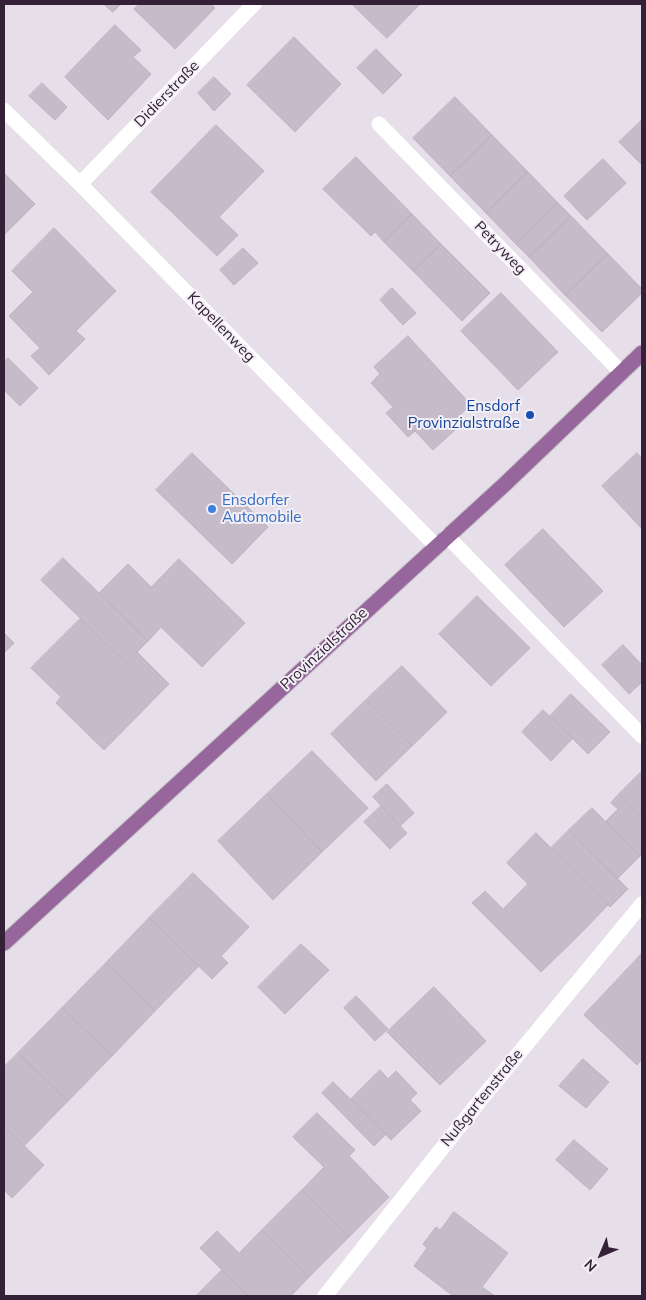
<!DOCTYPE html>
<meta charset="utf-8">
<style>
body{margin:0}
#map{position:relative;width:646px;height:1300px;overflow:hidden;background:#e6dfe9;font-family:Mulish,sans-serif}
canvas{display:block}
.frame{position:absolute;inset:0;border:5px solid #352137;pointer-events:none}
.north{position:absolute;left:576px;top:1230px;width:50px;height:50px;-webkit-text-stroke:4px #f3eff6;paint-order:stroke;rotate:225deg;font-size:14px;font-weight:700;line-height:20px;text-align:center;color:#352137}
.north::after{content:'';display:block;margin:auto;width:18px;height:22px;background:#352137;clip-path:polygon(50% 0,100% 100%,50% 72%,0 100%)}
</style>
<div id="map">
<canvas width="646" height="1300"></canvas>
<div class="frame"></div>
<div class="north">N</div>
</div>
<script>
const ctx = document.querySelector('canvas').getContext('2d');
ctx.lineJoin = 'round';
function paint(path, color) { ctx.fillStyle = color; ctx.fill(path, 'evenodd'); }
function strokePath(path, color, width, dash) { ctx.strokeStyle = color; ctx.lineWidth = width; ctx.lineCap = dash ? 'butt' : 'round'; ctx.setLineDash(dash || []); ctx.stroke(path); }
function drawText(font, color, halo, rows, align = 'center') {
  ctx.font = font + ' Mulish,sans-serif'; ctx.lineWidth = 4; ctx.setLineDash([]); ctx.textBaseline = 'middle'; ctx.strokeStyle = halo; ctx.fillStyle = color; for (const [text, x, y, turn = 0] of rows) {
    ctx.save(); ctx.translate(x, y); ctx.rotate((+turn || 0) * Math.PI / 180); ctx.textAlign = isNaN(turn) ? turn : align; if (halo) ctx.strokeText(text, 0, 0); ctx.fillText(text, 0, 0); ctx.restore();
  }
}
const building = new Path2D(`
 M104,4h17l-8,8z
 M140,4h71l4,4 -40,41 -41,-40z
 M352,4h68l-33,34z
 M115,25l26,25 -8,7 18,17 -43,46 -43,-43z
 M294,37l47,47 -46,48 -48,-47z
 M376,49l26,26 -19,19 -26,-26z
 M214,77l17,17 -17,17 -16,-18z
 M42,83l25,24 -12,13 -26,-24z
 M455,97l37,38 -42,41 -37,-38z
 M642,120v45l-23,-23z
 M216,125l48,46 -45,46 19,18 -21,21 -66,-64z
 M492,135l36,37 -42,41 -36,-37z
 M356,157l56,57 -28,28 -9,-10 -4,4 -48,-47z
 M603,159l23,24 -39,37 -23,-24z
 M528,172l30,31 -42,41 -30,-31z
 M4,173l31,31 -31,31z
 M558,203l13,13 -42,41 -13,-13z
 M412,214l29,30 -28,27 -29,-29z
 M571,216l37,38 -43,41 -36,-38z
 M54,228l62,63 -40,40 9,8 -36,36 -18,-19 9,-8 -31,-32 24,-24 -21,-21z
 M441,244l49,49 -28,28 -49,-50z
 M243,248l15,15 -24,22 -14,-15z
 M608,254l34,35v4l-40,39 -37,-37z
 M392,288l24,25 -13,12 -23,-25z
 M501,293l57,59 -40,38 -57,-59z
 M408,336l63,69 -21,19 5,6 -22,20 -18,-19 -7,6 -22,-24 7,-6 -22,-24 9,-9 -6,-7z
 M8,358l30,30 -18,18 -16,-16v-28z
 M192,453l76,74 -36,37 -76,-74z
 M637,453l5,6v70l-40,-43z
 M543,529l60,62 -39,36 -59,-62z
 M63,558l85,83 -22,22 -85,-83z
 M179,559l66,64 -43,44 -41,-40 -13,14 -49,-48 29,-29 23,23z
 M477,596l53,52 -39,38 -52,-52z
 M80,619l46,44 11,-11 32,32 -65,66 -48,-47 5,-6 -30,-29z
 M4,633l10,10 -10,10z
 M623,645l19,20v17l-13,12 -27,-29z
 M402,666l45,46 -35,34 -46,-46z
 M571,694l39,38 -22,22 -38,-38z
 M366,700l46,46 -36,35 -45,-47z
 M543,710l30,28 -22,23 -29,-29z
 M312,751l56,57 -46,44 -55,-58z
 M642,771v46l-23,-23z
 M387,784l27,29 -14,13 -27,-29z
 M267,794l55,58 -49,48 -55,-59z
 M619,794l23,23v37l-2,2 -34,-35 12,-12 -7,-6z
 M381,806l26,27 -17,16 -26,-27z
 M592,808l48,48 -23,23 -48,-49z
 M569,830l59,59 -18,18 -59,-59z
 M536,833l72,72 -29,30 -72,-72z
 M193,873l56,54 -28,29 7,7 -16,16 -63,-61z
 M528,884l51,51 -38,37 -69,-69 13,-12 18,18z
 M149,918l50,48 -44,45 -49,-48z
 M301,944l28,26 -44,44 -27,-27z
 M642,953v13l-6,-6z
 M636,960l6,6v93l-5,6 -53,-50z
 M106,963l49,48 -43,45 -50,-48z
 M434,987l52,54 -46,44 -53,-53z
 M356,996l32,33 -13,12 -31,-33z
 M62,1008l50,48 -44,45 -50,-48z
 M18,1053l50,48 -44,45 -20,-20v-59z
 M583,1059l26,23 -23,26 -27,-22z
 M380,1070l8,9 8,-8 21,22 -7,7 11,11 -30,29 -40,-41z
 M333,1082l53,52 -12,12 -52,-53z
 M317,1113l38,37 -6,6 40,41 -40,40 -47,-47 22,-23 -31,-30z
 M4,1126l40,39 -32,33 -8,-8z
 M574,1140l34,29 -18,21 -34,-30z
 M302,1190l47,47 -40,40 -47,-47z
 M454,1212l54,41 -26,34 13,9h-42l-39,-30 13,-18 -4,-4 13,-17 4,3z
 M262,1230l47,47 -18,19h-43l-48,-48 17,-17 22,22z
 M222,1270l26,26h-52z`);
paint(building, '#c5bbc9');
strokePath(building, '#beb2c2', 1);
const major = new Path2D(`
 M4,943l501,-459 137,-131`);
strokePath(major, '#c2bcc3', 17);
strokePath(new Path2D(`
 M4,110l76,74 356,362
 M379,124l242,248
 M80,184l174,-180
 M447,536l195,200
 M325,1296l157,-198 160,-194`), '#fff', 15);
strokePath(major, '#97669c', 15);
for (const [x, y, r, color] of [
 [530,415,5,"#1a4fb4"],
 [212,509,5,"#3f7fe0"]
]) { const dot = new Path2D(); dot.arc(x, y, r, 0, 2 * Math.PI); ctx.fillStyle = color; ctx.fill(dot); strokePath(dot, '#f3eff6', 2); }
drawText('15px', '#352137', '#f3eff6', [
 ["Didierstraße",167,94,-46],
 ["Petryweg",500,248,46],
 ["Kapellenweg",221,327,46],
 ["Provinzialstraße",324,649,-43],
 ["Nußgartenstraße",482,1098,-51]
]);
drawText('15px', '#164399', '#f3eff6', [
 ["Ensdorf",520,406],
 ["Provinzialstraße",520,423]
], 'right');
drawText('15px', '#366cbe', '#f3eff6', [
 ["Ensdorfer",222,500],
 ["Automobile",222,517]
], 'left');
</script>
